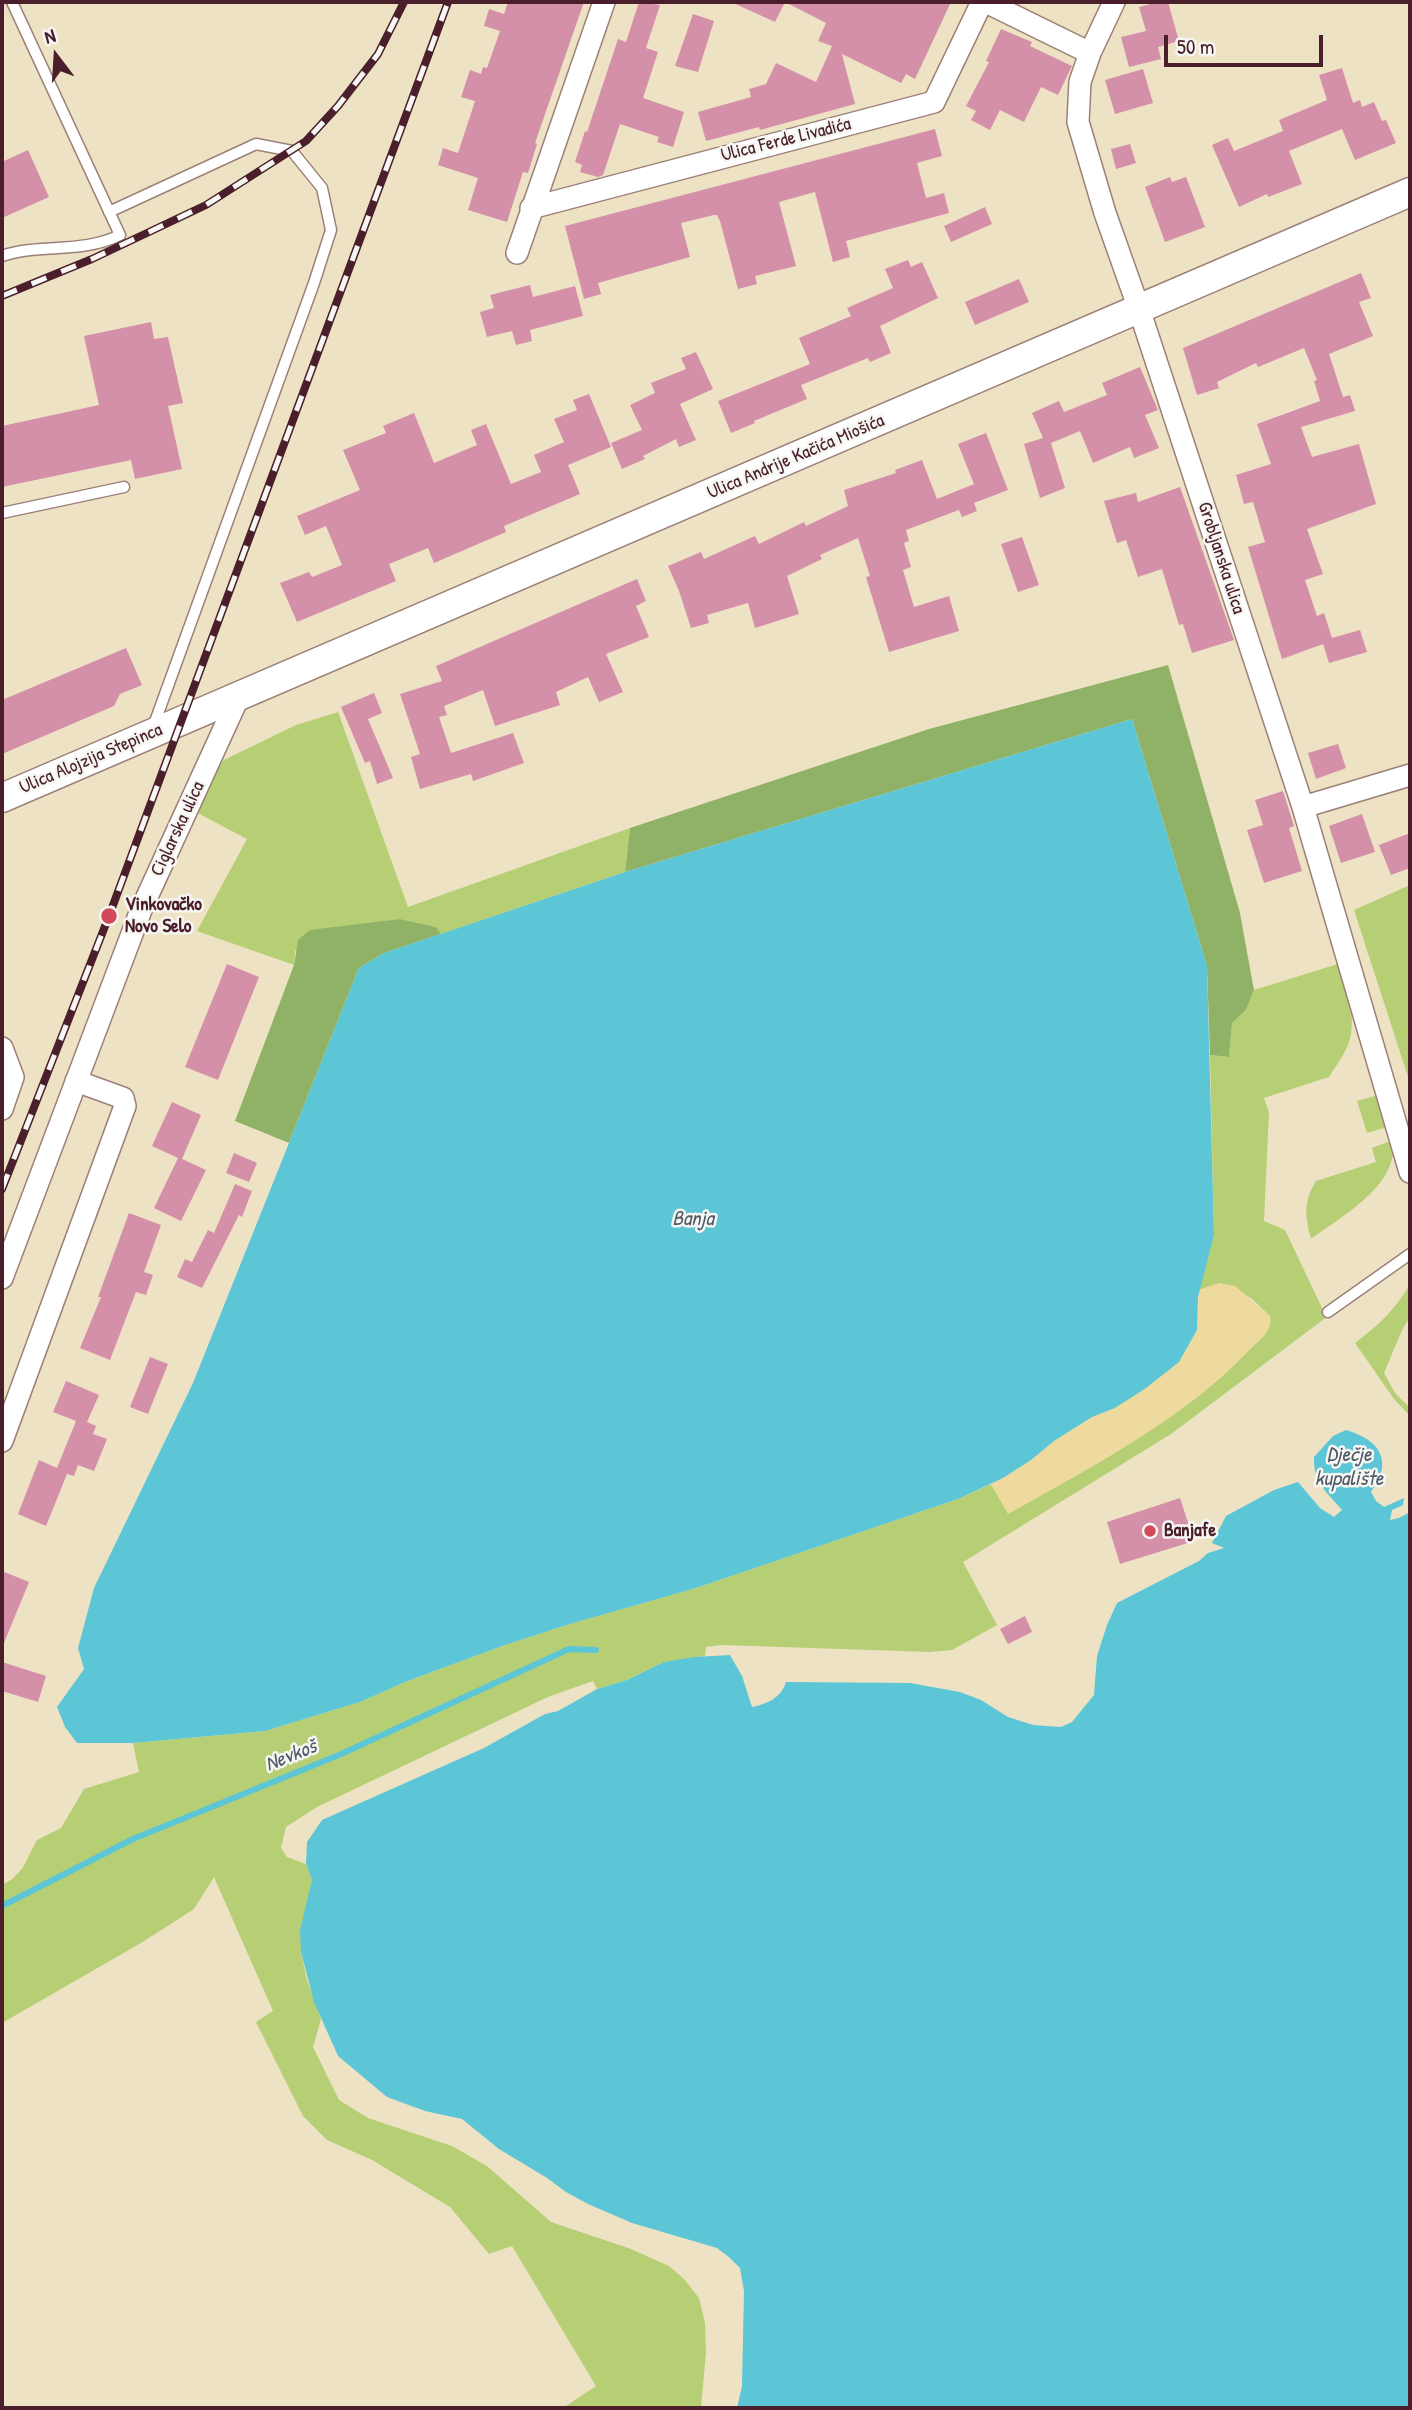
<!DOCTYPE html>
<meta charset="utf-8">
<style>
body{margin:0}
#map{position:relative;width:1412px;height:2410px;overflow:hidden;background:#eee2c4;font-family:"Patrick Hand",sans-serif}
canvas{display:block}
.frame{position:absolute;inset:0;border:4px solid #4a1f2b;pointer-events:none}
.north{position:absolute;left:21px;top:21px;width:70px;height:70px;-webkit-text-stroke:5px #f6f6f2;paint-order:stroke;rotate:343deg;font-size:19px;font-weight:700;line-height:28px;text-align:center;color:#4a1f2b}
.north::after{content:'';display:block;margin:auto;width:24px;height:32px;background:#4a1f2b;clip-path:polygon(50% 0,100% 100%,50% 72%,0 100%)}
.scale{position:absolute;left:1164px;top:35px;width:159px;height:32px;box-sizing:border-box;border:4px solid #4a1f2b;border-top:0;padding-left:9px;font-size:21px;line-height:24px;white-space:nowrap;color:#4a1f2b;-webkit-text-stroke:5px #f6f6f2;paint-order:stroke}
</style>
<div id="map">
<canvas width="1412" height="2410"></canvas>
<div class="frame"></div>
<div class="north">N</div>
<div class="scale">50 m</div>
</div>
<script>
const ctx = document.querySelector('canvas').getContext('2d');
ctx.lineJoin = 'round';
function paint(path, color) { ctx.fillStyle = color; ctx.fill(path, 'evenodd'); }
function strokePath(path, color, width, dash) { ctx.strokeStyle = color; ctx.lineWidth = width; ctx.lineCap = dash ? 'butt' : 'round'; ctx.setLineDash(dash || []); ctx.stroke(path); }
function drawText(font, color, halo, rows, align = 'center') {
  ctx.font = font + ' "Patrick Hand",sans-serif'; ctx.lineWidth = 5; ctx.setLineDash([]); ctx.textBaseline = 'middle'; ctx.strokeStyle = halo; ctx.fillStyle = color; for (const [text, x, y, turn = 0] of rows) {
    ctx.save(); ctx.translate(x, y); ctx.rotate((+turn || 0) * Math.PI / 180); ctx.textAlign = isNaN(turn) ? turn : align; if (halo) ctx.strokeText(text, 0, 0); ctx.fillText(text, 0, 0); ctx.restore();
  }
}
paint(new Path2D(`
 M338,712l70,195 222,-79 -5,44 -184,62 -5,-7 -36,-8 -41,6 -64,26 -1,14 -97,-34 50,-92 -57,-30 20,-34 14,-15 72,-35z
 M1410,885v198l-56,-173z
 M1341,963c5,23 14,48 10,71 -2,15 -14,30 -22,43l-65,21 5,14 -5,109 21,9 38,80 5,6 -157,118 -208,128 34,63 -45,25 -22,2 -208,-7 -16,2 -1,9 -41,6 -37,18 -30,9 -4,-8 -45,16 -231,110 -31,20 -5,21 6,9 19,7 6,16 -11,72 6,28 14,39 -8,28 26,53 29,18 84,28 35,20 64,56 80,27 38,17 15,13 15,19 6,25 1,29 -5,56h-138l33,-22 -84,-140 -23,8 -39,-47 -78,-47 -45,-20 -24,-24 -47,-94 17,-11 -59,-134 -20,32 -53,34 -139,80v-138l9,-5 11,-11 15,-29 24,-12 23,-39 55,-17 -6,-29 132,-12 95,-29 45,-20 100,-37 65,-21 126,-36 262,-89 33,-15 17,29c80,-46 177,-94 240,-162 7,-7 18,-15 21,-24 2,-4 1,-7 1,-11l-19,-18 -31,-15 -21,7 15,-55 -4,-180 19,2 3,-34 14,-13 8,-20z
 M1382,1094l5,33 -20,6 -10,-32z
 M1393,1140c6,46 -50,75 -82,99 -6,-24 -8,-36 5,-58l60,-19 -4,-14z
 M1410,1284v33l-8,13 -18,43 11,20 15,15v8l-16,-17 -39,-56c25,-19 39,-32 55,-59z`), '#b6cf75');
paint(new Path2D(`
 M1168,665l72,248 7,39 7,38 -8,20 -14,13 -3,34 -19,-2 -3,-89 -75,-247 -507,153 5,-44 299,-99z
 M400,919l36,8 5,7 -57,19 -25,15 -70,175 -54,-22 59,-156 4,-25 12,-10z`), '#90b266');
paint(new Path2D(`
 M1220,1283l15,3 35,30c0,3 1,7 -1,11 -2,7 -12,14 -17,20 -66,71 -160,120 -244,167l-17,-30 40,-24 23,-19 38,-24 23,-9 64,-46 18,-32 2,-40z`), '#eeda9e');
paint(new Path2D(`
 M1132,719l75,247 7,269 -16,62 -1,33 -18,32 -33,26 -31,20 -23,9 -38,24 -23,19 -28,18 -45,21 -262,89 -126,36 -65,21 -100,37 -45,20 -95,29 -132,12h-56l-12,-16 -8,-20 27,-38 -6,-21 16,-60 99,-205 166,-415 25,-15 241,-81z
 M1346,1430c34,10 48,31 25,62l5,9 8,6 20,-9 -1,7 -11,5 -2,10 9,-2 11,-6v896h-673l5,-22 2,-95 -4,-23 -10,-10 -13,-10 -85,-25 -44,-19 -22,-12 -19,-14 -48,-29 -37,-30 -37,-8 -38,-14 -49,-41 -24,-54 -13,-50 -1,-22 12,-50 -6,-16 1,-22 15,-22 162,-72 61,-34 13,-3 39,-22 30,-9 37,-18 30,-5 36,-2 12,21 10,31c15,-3 29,-9 34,-25l124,1 50,9 21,8 27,17 25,8 28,2 11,-5 22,-27 3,-39 10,-31 10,-22 82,-42 9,-8 16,-5 -12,-5 14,-27 48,-26 24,-8 22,26 14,9 8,-7c-15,-18 -29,-27 -28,-53l19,-21z`), '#5cc6d6');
strokePath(new Path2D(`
 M2,1906l131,-67 206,-84 230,-106 27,1`), '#5cc6d6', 6);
paint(new Path2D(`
 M508,2h76l-49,141 2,1 -9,29 -5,-1 -16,50 -39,-12 10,-32 -40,-13 5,-17 15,5 17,-52 -14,-4 9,-27 11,4 2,-7 4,1 13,-37 -16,-5 5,-17 15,5z
 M639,2l21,3 -14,43 12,4 -15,46 41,14 -11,35 -16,-5 2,-5 -39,-13 -17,51 -5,2 -18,-5 2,-7 -7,-3 10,-31 2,1 31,-93 8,3z
 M731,2h54l-10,20z
 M785,2h166l-36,77 -9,-5 -5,9 -59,-29 13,50 -95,26 -1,-3 -53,14 -8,-29 53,-15 -2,-8 17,-5 10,-21 40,19 16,-36 -14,-5 8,-18z
 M1158,2h10l11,39 -21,6 3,12 -32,8 -8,-30 25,-6 -7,-24z
 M693,14l21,7 -16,51 -23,-6z
 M1001,29l31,13 -2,4 42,20 -14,29 -17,-8 -17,35 -24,-12 -10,20 -19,-10 5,-9 -10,-5 23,-44 -3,-1z
 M1342,68l11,35 7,-3 2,7 12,-5 8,19 4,-1 10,23 -41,17 -13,-31 -53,22 13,33 -34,13 -1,-3 -28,13 -27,-62 16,-7 6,13 49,-20 -4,-11 48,-20 -8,-25z
 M1143,69l10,34 -38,11 -10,-34z
 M935,129l7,27 -25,7 9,35 18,-5 5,20 -103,28 4,16 -17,5 -18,-70 -36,10 17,64 -41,10 2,8 -19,5 -18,-68 -3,-6h-3l-33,8 9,34 -92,26 3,11 -17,5 -19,-73z
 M1130,144l6,19 -20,6 -5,-20z
 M28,150l21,47 -47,21v-56z
 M1170,177l2,5 14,-5 19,50 -40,15 -20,-55z
 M985,207l7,17 -41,18 -7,-16z
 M908,260l3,7 11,-5 16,36 -58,28 11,27 -21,9 -2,-4 -67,27 6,14 -53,22 1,2 -24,10 -13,-32 92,-37 -11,-26 52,-22 -4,-8 46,-20 -8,-19z
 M1361,273l10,25 -12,4 14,34 -44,18 14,43 7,-2 5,16 -54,16 11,30 47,-13 17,60 -69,25 16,45 -18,6 12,36 7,-3 8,25 28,-8 7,22 -38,11 -6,-19 -41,15 -34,-112 17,-5 -12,-40 -9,2 -8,-29 35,-11 -14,-40 63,-23 -6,-20 3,-1 -13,-32 -46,19 -2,-4 -39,19 2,6 -22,7 -14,-47z
 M1019,279l10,23 -54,23 -10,-23z
 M530,285l3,12 42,-11 8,30 -53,14 2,11 -16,4 -4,-14 -25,6 -7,-25 14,-4 -4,-13z
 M151,322l3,17 14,-2 15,66 -15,3 14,63 -47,10 -4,-19 -129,27v-61l97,-21 -15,-69z
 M696,352l17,37 -33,15 16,36 -17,7 -3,-8 -33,17 2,3 -23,10 -11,-26 31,-13 -12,-25 25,-12 -4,-10 35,-14 -5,-11z
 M1140,367l18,43 -13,5 14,33 -25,10 -4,-11 -37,16 -13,-32 -29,12 14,45 -25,10 -16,-54 19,-6 -11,-25 27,-12 5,11 43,-17 -5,-12z
 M589,394l22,53 -43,18 12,29 -76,32 2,6 -72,31 -6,-15 -39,16 7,17 -99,41 -17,-39 29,-11 3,5 30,-12 -16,-39 -21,9 -8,-19 63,-26 -17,-40 43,-17 -3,-7 31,-13 20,50 43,-18 -6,-15 15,-6 25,60 30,-12 -7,-17 30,-13 -10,-23 23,-9 -4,-10z
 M986,433l22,57 -34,13 3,8 -15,6 -3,-7 -53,20 3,11 -5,2 7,24 -8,3 11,37 35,-11 10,35 -70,21 -23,-75 4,-1 -12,-38 -38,17 2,4 -35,17 12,38 -44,14 -7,-25 -41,12 2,8 -18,5 -12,-37 -11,-25 33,-14 3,7 51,-23 4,8 45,-22 2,4 42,-20 -4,-16 52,-17 -1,-3 27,-10 15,39 37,-15 -16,-40z
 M1180,487l54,153 -42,13 -9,-29 -4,1 -17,-56 -24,8 -12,-37 -9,3 -13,-42 32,-8 2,9z
 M1022,537l17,48 -21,7 -17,-48z
 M637,579l9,22 -10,5 13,31 -43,17 17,38 -24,10 -11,-25 -32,15 4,13 -65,21 -12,-36 -39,16 3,9 -8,2 12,36 62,-20 11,30 -51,18 -2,-7 -51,15 -9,-32 9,-3 -20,-60 42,-13 -6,-15z
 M126,648l16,37 -22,9 -6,12 -112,48v-54z
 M374,693l8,20 -14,6 25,59 -16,6 -7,-23 -5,2 -24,-56z
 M1338,744l8,24 -30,11 -8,-26z
 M1283,791l11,35 -5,2 13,43 -38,12 -17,-53 16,-5 -8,-25z
 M1362,814l13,38 -34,11 -12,-37z
 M1410,833v35l-19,7 -12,-30z
 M227,964l32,13 -41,103 -33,-13z
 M172,1102l29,13 -19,44 24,11 -25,51 -27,-13 24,-50 -26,-12z
 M234,1153l23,10 -8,19 -23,-9z
 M235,1184l17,7 -10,26 -3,-2 -37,73 -25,-11 8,-18 7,3 16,-32 6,3z
 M129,1213l32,12 -17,47 9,3 -7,20 -10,-3 -26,68 -30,-12 21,-51h-3z
 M150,1357l18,7 -20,50 -18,-7z
 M66,1381l33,14 -12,27 9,4 -3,8 14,5 -13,32 -16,-6 -4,11 -7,-2 -21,52 -28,-12 21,-54 18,8 19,-47 -23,-9z
 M1180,1498l14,43 -74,23 -13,-42z
 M2,1571l27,11 -27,66z
 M1025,1616l7,16 -24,12 -8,-15z
 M2,1662l44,14 -8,26 -36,-11z`), '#d590a9');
const lane = new Path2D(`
 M109,212l147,-68 36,7 30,37 9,42 -17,53 -162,447
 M2,256c38,-13 80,-2 118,-21l-108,-233
 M2,513l122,-26
 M1328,1312l82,-58`);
const street = new Path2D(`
 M986,2l104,51
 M1114,2l-24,51 -10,29 -2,40 27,91 34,96 164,498 107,365
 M531,208l403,-106 48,-100
 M517,253l87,-251
 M1303,807l107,-32
 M2,1048l11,29 -11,32
 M2,1278l139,-368 98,-214
 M2,1441l123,-335 -2,-8 -47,-17`);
const secondary = new Path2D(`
 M2,798l1408,-606`);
strokePath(lane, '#9c8078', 13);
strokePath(street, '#9c8078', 24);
strokePath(secondary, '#9c8078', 31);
strokePath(lane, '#fff', 10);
strokePath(street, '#fff', 21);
strokePath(secondary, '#fff', 28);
const rail = new Path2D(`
 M2,296l90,-37 114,-54 100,-64 32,-35 40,-52 26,-52
 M2,1189l107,-273 339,-914`);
strokePath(rail, '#4a1f2b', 8);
strokePath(rail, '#f6f6f2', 5, [16]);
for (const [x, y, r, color] of [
 [109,916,9,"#d1495b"],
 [1150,1531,7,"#d1495b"]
]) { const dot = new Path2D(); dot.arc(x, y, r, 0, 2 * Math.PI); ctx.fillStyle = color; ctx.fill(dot); strokePath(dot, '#f6f6f2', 2.5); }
drawText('19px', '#4a1f2b', '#f6f6f2', [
 ["Ulica Ferde Livadića",786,140,-14],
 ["Ulica Andrije Kačića Miošića",796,457,-23],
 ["Grobljanska ulica",1221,558,72],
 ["Ulica Alojzija Stepinca",91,759,-23],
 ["Ciglarska ulica",178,829,-65]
]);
drawText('bold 19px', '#4a1f2b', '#f6f6f2', [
 ["Vinkovačko",125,905],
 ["Novo Selo",125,927],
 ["Banjafe",1164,1531]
], 'left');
drawText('italic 21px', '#505967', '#f6f6f2', [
 ["Banja",693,1219],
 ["Dječje",1349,1455],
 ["kupalište",1349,1479],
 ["Nevkoš",291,1756,-22]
]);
</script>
